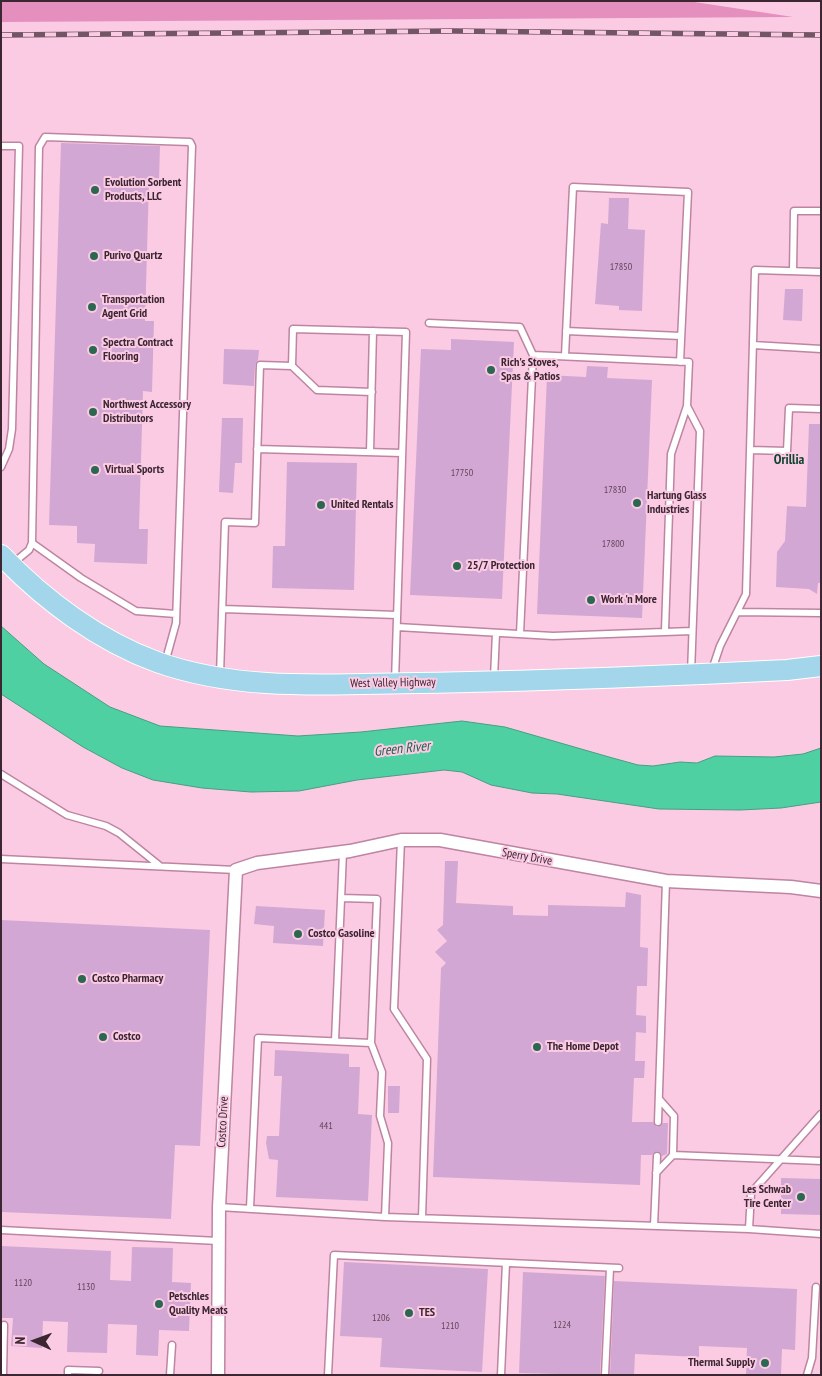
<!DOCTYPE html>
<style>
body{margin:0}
#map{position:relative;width:822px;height:1376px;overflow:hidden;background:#fbcbe4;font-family:"PT Sans Narrow",sans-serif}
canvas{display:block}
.frame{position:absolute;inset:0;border:2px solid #3c2632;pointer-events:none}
.north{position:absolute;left:10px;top:1316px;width:50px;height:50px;-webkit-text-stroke:4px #fbcbe4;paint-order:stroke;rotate:272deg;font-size:14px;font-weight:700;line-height:20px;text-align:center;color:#3c2632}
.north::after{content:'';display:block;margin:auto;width:18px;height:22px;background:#3c2632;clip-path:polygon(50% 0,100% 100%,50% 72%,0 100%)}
</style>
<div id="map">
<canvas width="822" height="1376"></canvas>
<div class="frame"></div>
<div class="north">N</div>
</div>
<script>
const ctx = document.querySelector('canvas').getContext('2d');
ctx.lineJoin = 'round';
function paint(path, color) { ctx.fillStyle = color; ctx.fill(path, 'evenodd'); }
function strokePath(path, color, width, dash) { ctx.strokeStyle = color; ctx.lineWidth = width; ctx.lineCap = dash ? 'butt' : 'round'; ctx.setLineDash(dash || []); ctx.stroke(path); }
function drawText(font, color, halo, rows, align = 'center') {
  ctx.font = font + ' "PT Sans Narrow",sans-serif'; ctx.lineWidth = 4; ctx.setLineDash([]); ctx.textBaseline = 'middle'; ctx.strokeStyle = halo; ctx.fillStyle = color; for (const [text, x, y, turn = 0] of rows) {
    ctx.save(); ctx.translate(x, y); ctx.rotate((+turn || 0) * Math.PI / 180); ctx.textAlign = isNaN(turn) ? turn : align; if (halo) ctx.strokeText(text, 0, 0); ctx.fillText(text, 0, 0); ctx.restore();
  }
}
paint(new Path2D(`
 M1,1h687l105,16 -792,5z`), '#e58fbe');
const water = new Path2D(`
 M1,626l43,38 66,43 50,19 138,10 63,-4 101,-11 43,6 104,30 29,8 15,1 27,-4 17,1 18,-7 59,1 29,-3 18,-6v54l-40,6 -41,2 -81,-1 -102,-15 -25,-1 -41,-8 -29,-13 -18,-2 -87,10 -58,11 -48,1 -49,-4 -49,-8 -31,-12 -39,-21 -82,-53z`);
paint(water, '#4ed0a3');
strokePath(water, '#499d81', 1);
paint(new Path2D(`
 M61,143l99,3 -1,35h-10l-4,140h9l-2,71 -9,-1 -4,138h9l-1,35 -53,-2 1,-18 -18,-1v-17l-28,-1z
 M609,198h20l-1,31 17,1 -3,81 -23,-1v-4l-24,-2 6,-81 7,1z
 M785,289h18l-1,32 -19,-1z
 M451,339l63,3 -12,257 -92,-4 11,-246 30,1z
 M224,349l35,1 -1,10 -3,5 -1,21 -31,-2z
 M587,366l21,1 -1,11 45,2 -10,238 -105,-4 10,-239 39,2z
 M222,418h21l-1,45h-7l-2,30 -14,-1z
 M809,424h12v159h-3l-1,11 -8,-5 -33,-2 1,-35 8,-11 2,-35 19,1z
 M287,462l70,1 -3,127 -82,-2 1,-42h12z
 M445,861h13l-2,42 57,3v9l35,1v-11l77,2 1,-15 15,3 -1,52 8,1 -1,38h-10l-1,29 10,1v17l-10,-1 -1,29h10l-1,17h-10l-2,44h21l4,5 6,-4h5l-1,31 -5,2 -5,-5 -5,4h-11l-1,30 -207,-8 8,-209 5,-5 -11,-11 12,-11 -10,-11 6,-5z
 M256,906l69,4 -2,36 -50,-3 1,-17 -20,-2z
 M1,920l209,10 -10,216 -25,-1 -4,74 -170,-7z
 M275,1050l74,4v13h11l-2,47 14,1 -4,86 -92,-4 2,-37 -9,-1 -3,-16 1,-7h12l3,-60h-8z
 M388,1086h12l-1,27h-11z
 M781,1178l40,1v36l-40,-1z
 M1,1246l110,5 -1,29 21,1 1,-34 41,1 -1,34 19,1 -2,48 -30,-1 -1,26 -22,-1 1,-30 -29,-1 -1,29 -40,-1 1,-30 -25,-1 -1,27 -31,-2 2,-28h-12z
 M344,1262l144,7 -6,103 -102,-5 2,-29 -42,-2z
 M523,1272l82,4 -5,99 -81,-2z
 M614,1281l183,8 -2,61 -13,-1 -1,26h-35l1,-27 -48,-2v11l-64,-3 -1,21h-24z`), '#d3a7d3');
const service = new Path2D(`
 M1,146h18l-7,283 -3,20 -8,18
 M793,271l1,-60h27
 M429,323l91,4 13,28
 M566,331l115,5
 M753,345l68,4
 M565,356l8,-169 115,5 -8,170
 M292,366l25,24 55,2
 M257,449l145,4
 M750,450l37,1 2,-43 32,1
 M370,452l3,-121
 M32,543l49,35 55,33 40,3
 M12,564l17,-14 3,-7 7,-396 6,-10 145,5 2,4 -16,477 -11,40
 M223,609l174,6
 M737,612l84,1
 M397,627l156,9 139,-5
 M665,630l6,-176 16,-48 13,25 -9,242
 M520,634l13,-279 156,7 -2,44
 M712,670l8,-24 26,-52 9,-324 66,2
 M220,675l5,-153 30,1 5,-158 32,1 1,-37 113,3 -11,350
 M494,678l2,-45
 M1,774l66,41 39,11 13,7 41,33
 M401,840l-7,169 33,50 -5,159
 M1,859l235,11
 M341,898l36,1 -6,144 11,29 -2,44 8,27 -3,74
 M335,1041l8,-189
 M658,1122l8,-241
 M673,1155l148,6
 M656,1173l17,-18 1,-39 -15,-17
 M219,1207l166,10 364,12 72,5
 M250,1208l8,-170 113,5
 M654,1226l3,-70
 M749,1229l2,-36 70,-79
 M1,1230l217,11
 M3,1375l1,-50
 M68,1375v-5l31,1
 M170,1375l2,-30
 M328,1375l6,-120 285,13
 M501,1375l5,-112
 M605,1375l5,-107
 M807,1375l5,-17 4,-71`);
const minor = new Path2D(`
 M218,1375l1,-168 17,-337 21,-7 93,-12 51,-11h39l226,41 125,6 30,4`);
const primary = new Path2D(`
 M1,555c43,45 98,86 156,107 84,30 175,22 262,21 123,-2 245,-7 368,-13l34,-4`);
strokePath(service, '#bd85a2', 9);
strokePath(minor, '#bd85a2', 15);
strokePath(primary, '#fff', 22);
strokePath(service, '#fff', 6);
strokePath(minor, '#fff', 12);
strokePath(primary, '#a3d6eb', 20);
const rail = new Path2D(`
 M1,35l452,-4 368,4`);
strokePath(rail, '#735665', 5.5);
strokePath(rail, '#fbcbe4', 4, [11]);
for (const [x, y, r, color] of [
 [95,190,5,"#2c6751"],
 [94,256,5,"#2c6751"],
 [92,307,5,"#2c6751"],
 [93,350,5,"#2c6751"],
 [491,370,5,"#2c6751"],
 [93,412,5,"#2c6751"],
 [95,470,5,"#2c6751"],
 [637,503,5,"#2c6751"],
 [321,505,5,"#2c6751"],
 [457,566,5,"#2c6751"],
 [591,600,5,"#2c6751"],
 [298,934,5,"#2c6751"],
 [82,979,5,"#2c6751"],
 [103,1037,5,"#2c6751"],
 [537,1047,5,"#2c6751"],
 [801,1197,5,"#2c6751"],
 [159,1304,5,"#2c6751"],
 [409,1313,5,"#2c6751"],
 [765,1363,5,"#2c6751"]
]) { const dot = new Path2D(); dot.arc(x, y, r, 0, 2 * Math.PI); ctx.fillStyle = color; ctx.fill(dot); strokePath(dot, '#fbcbe4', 2); }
drawText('10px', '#62465a', null, [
 ["17850",621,267],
 ["17750",462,473],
 ["17830",615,490],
 ["17800",613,544],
 ["441",326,1126],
 ["1120",23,1283],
 ["1130",86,1287],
 ["1206",381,1318],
 ["1224",562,1325],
 ["1210",450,1326]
]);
drawText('bold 12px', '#3c2632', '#fbcbe4', [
 ["Evolution Sorbent",105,183],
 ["Products, LLC",105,197],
 ["Purivo Quartz",104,256],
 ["Transportation",102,300],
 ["Agent Grid",102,314],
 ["Spectra Contract",103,343],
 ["Flooring",103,357],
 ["Rich's Stoves,",501,363],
 ["Spas & Patios",501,377],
 ["Northwest Accessory",103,405],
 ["Distributors",103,419],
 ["Virtual Sports",105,470],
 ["Hartung Glass",647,496],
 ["Industries",647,510],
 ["United Rentals",331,505],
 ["25/7 Protection",467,566],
 ["Work 'n More",601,600],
 ["Costco Gasoline",308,934],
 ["Costco Pharmacy",92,979],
 ["Costco",113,1037],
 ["The Home Depot",547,1047],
 ["Les Schwab",791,1190,"right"],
 ["Tire Center",791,1204,"right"],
 ["Petschles",169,1297],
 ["Quality Meats",169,1311],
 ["TES",419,1313],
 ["Thermal Supply",755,1363,"right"]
], 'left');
drawText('12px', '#3c2632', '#fbcbe4', [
 ["West Valley Highway",393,683,-1],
 ["Sperry Drive",527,857,10],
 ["Costco Drive",223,1122,-87]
]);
drawText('bold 14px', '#124332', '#fbcbe4', [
 ["Orillia",789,460]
]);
drawText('italic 14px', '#1d614a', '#fbcbe4', [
 ["Green River",402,749,-6]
]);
</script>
